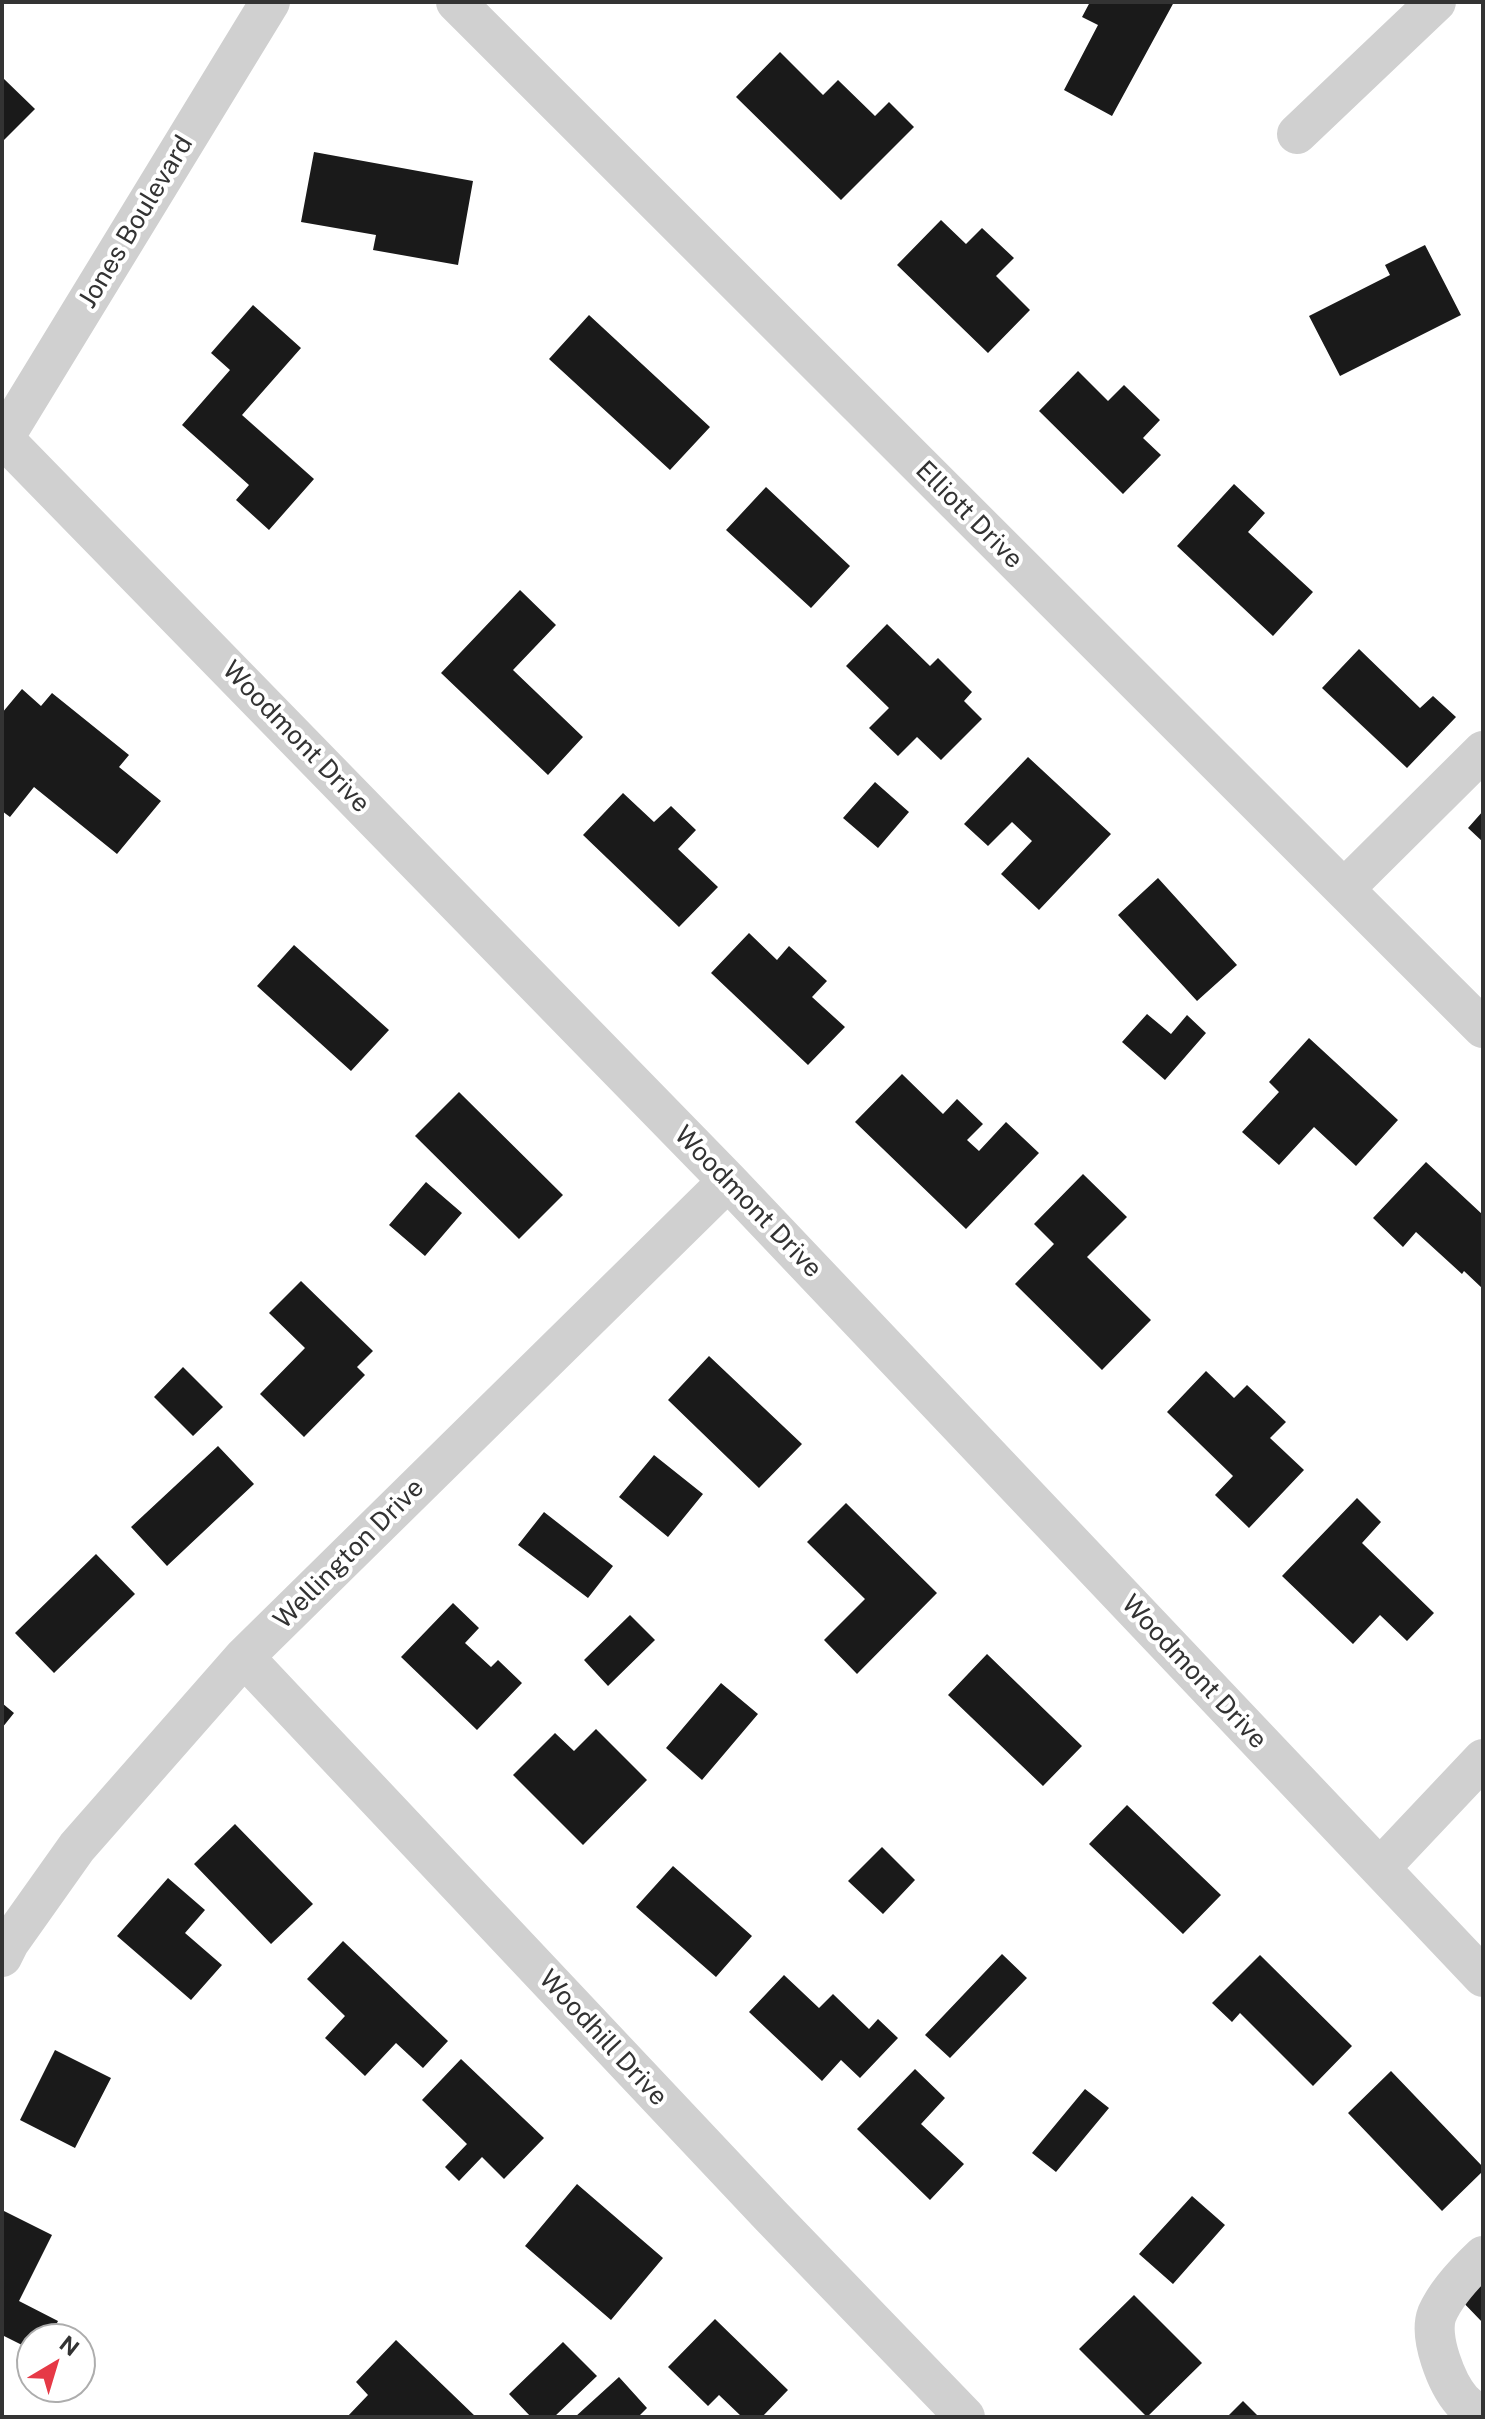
<!DOCTYPE html>
<style>
body{margin:0}
#map{position:relative;width:1485px;height:2419px;overflow:hidden;background:#fff;font-family:"Public Sans",sans-serif}
canvas{display:block}
.frame{position:absolute;inset:0;border:4px solid #333;pointer-events:none}
.north{position:absolute;left:16px;top:2323px;width:80px;height:80px;box-sizing:border-box;background:#fff;border:2px solid #adadad;border-radius:50%;rotate:38deg;font-size:22px;font-weight:700;line-height:32px;text-align:center;color:#333}
.north::after{content:'';display:block;margin:auto;width:28px;height:36px;background:#e63946;clip-path:polygon(50% 0,100% 100%,50% 72%,0 100%)}
</style>
<div id="map">
<canvas width="1485" height="2419"></canvas>
<div class="frame"></div>
<div class="north">N</div>
</div>
<script>
const ctx = document.querySelector('canvas').getContext('2d');
ctx.lineJoin = 'round';
function paint(path, color) { ctx.fillStyle = color; ctx.fill(path, 'evenodd'); }
function strokePath(path, color, width, dash) { ctx.strokeStyle = color; ctx.lineWidth = width; ctx.lineCap = dash ? 'butt' : 'round'; ctx.setLineDash(dash || []); ctx.stroke(path); }
function drawText(font, color, halo, rows, align = 'center') {
  ctx.font = font + ' "Public Sans",sans-serif'; ctx.lineWidth = 8; ctx.setLineDash([]); ctx.textBaseline = 'middle'; ctx.strokeStyle = halo; ctx.fillStyle = color; for (const [text, x, y, turn = 0] of rows) {
    ctx.save(); ctx.translate(x, y); ctx.rotate((+turn || 0) * Math.PI / 180); ctx.textAlign = isNaN(turn) ? turn : align; if (halo) ctx.strokeText(text, 0, 0); ctx.fillText(text, 0, 0); ctx.restore();
  }
}
paint(new Path2D(`
 M1090,2h84l-62,114 -48,-26 34,-65 -16,-8z
 M780,52l43,43 15,-15 37,36 14,-14 25,25 -73,73 -105,-103z
 M2,77l33,32 -33,33z
 M314,152l159,29 -15,84 -85,-15 3,-15 -75,-13z
 M941,220l25,24 16,-16 32,30 -18,18 34,34 -42,43 -91,-88z
 M1425,245l36,70 -121,61 -31,-60 81,-41 -5,-10z
 M253,305l48,43 -59,67 72,64 -45,51 -33,-30 13,-15 -67,-60 48,-55 -19,-17z
 M589,315l121,112 -40,43 -121,-111z
 M1078,371l30,30 16,-16 36,35 -17,18 18,17 -38,39 -84,-83z
 M1234,484l31,29 -17,19 65,60 -40,44 -96,-90z
 M766,487l84,79 -39,42 -85,-78z
 M520,590l36,35 -43,45 70,67 -35,38 -107,-102z
 M887,624l43,42 8,-8 34,34 -8,9 18,18 -41,41 -24,-23 -19,19 -29,-28 20,-20 -43,-42z
 M1359,649l61,59 13,-12 23,21 -49,51 -85,-80z
 M22,689l19,17 11,-13 77,62 -10,12 42,34 -44,53 -83,-67 -24,30 -8,-6v-98z
 M1028,757l83,77 -72,76 -38,-36 31,-33 -20,-19 -24,24 -24,-22z
 M875,782l34,30 -31,36 -35,-30z
 M623,793l31,29 17,-16 25,24 -18,19 40,38 -39,40 -96,-92z
 M1483,811v31l-15,-14z
 M1158,878l79,87 -40,36 -79,-86z
 M749,933l28,27 12,-14 38,35 -15,16 33,30 -37,38 -97,-92z
 M294,945l95,85 -38,41 -94,-85z
 M1147,1014l24,20 16,-19 19,18 -41,47 -43,-38z
 M1309,1038l89,82 -42,46 -42,-39 -35,38 -37,-33 37,-40 -10,-10z
 M902,1074l41,40 14,-15 26,25 -16,16 12,11 27,-29 33,31 -73,76 -111,-107z
 M459,1092l104,103 -44,44 -104,-103z
 M1426,1162l57,53v74l-19,-18 -2,3 -46,-42 -13,15 -30,-29z
 M1083,1174l44,43 -40,40 64,63 -49,50 -87,-86 39,-40 -20,-20z
 M426,1182l36,31 -37,43 -36,-31z
 M301,1281l72,70 -16,16 8,8 -61,62 -44,-43 45,-46 -36,-35z
 M709,1356l93,88 -43,44 -91,-88z
 M183,1367l40,40 -30,29 -39,-39z
 M1206,1371l28,27 13,-13 39,37 -16,16 34,32 -55,58 -34,-33 18,-19 -66,-64z
 M218,1446l36,38 -87,82 -36,-39z
 M654,1455l49,39 -35,43 -49,-40z
 M1357,1498l24,24 -19,21 72,70 -27,28 -27,-26 -27,29 -71,-68z
 M846,1503l91,90 -80,81 -33,-34 41,-41 -58,-57z
 M544,1512l69,54 -25,32 -70,-53z
 M96,1554l39,40 -81,79 -39,-40z
 M453,1603l26,25 -14,15 26,24 7,-7 24,23 -45,47 -76,-73z
 M630,1615l25,25 -47,46 -24,-26z
 M987,1654l95,92 -39,40 -95,-91z
 M721,1683l37,31 -56,66 -36,-32z
 M2,1703l12,10 -12,15z
 M596,1729l51,51 -64,65 -70,-70 42,-42 19,18z
 M1127,1805l94,90 -38,39 -94,-90z
 M235,1824l78,80 -42,40 -77,-80z
 M882,1847l33,33 -32,34 -35,-33z
 M673,1866l79,70 -36,41 -80,-70z
 M168,1878l37,32 -20,23 37,32 -31,35 -74,-64z
 M343,1941l105,100 -25,27 -27,-25 -31,33 -40,-38 20,-22 -38,-37z
 M1002,1954l25,24 -77,80 -25,-23z
 M1260,1955l92,91 -39,40 -73,-73 -8,9 -20,-19z
 M784,1975l35,33 14,-14 36,35 9,-10 20,19 -38,40 -19,-18 -19,21 -73,-69z
 M55,2050l56,28 -36,70 -55,-28z
 M461,2059l83,79 -40,41 -22,-22 -23,24 -14,-14 22,-23 -45,-44z
 M915,2069l30,29 -24,26 43,40 -34,36 -73,-71z
 M1391,2071l92,96v4l-41,40 -94,-98z
 M1085,2089l24,19 -53,64 -24,-19z
 M577,2184l86,74 -52,62 -86,-74z
 M1192,2196l33,29 -52,59 -34,-30z
 M2,2210l50,25 -33,66 39,20 -9,18h-17v11l-30,-15z
 M1483,2274v49l-25,-26z
 M1134,2295l68,68 -55,54 -68,-68z
 M715,2319l73,71 -26,27h-20l-23,-22 -11,11 -40,-39z
 M396,2340l80,77h-129l21,-22 -12,-13z
 M563,2342l34,34 -43,41h-23l-22,-23z
 M619,2377l28,31 -9,9h-63z
 M1243,2401l16,16h-32z`), '#1a1a1a');
strokePath(new Path2D(`
 M456,2l1027,1026
 M1297,134l139,-132
 M2,437l726,744 755,796
 M2,441l268,-439
 M1344,889l139,-138
 M244,1657l526,558 195,202
 M1380,1868l103,-109
 M2,1957l7,-14 68,-96 167,-190 484,-476
 M1482,2417c-7,-5 -14,-10 -20,-16 -15,-17 -34,-64 -25,-87 9,-21 29,-42 46,-58`), '#d0d0d0', 40);
drawText('26px', '#333', '#fff', [
 ["Jones Boulevard",136,222,-59],
 ["Elliott Drive",969,515,45],
 ["Woodmont Drive",296,737,46],
 ["Woodmont Drive",748,1202,46],
 ["Wellington Drive",349,1554,-45],
 ["Woodmont Drive",1194,1672,47],
 ["Woodhill Drive",603,2038,47]
]);
</script>
